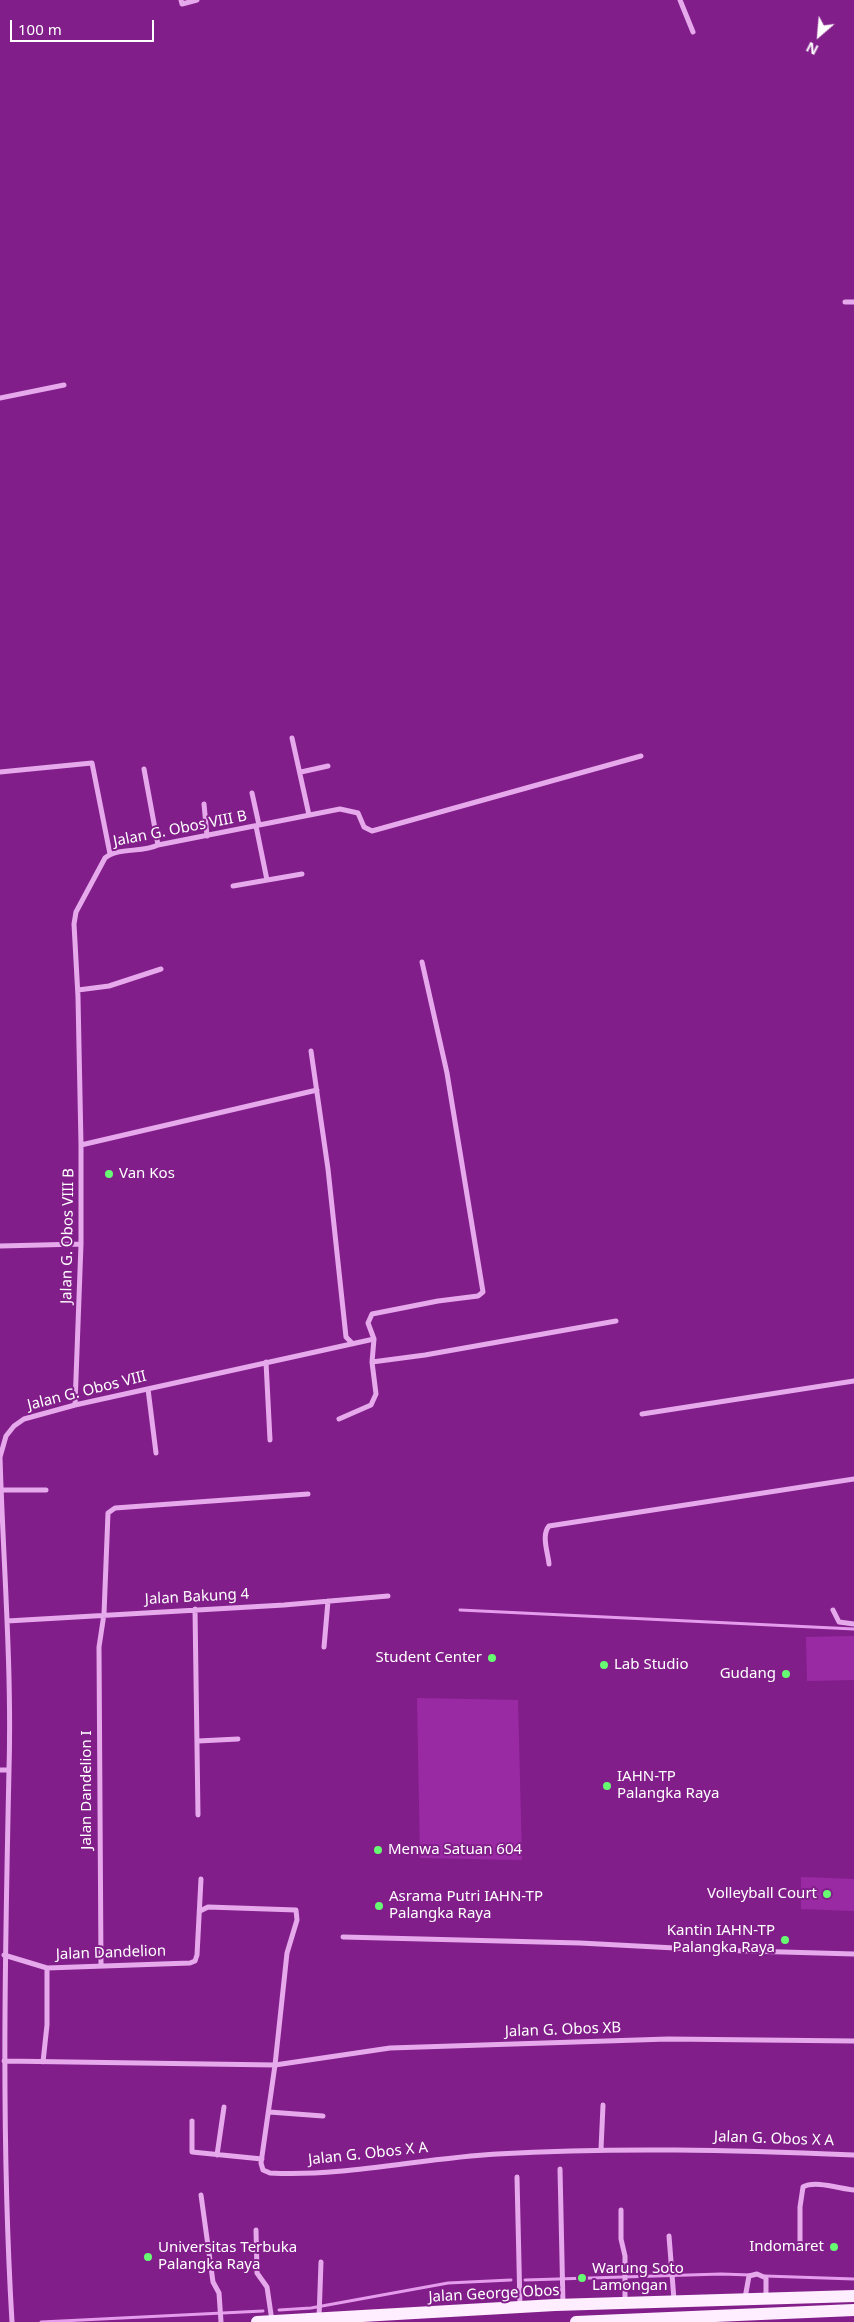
<!DOCTYPE html>
<style>
body{margin:0}
#map{position:relative;width:854px;height:2322px;overflow:hidden;background:#821e8a;font-family:"Noto Sans",sans-serif}
canvas{display:block}
.north{position:absolute;left:794px;top:10px;width:50px;height:50px;-webkit-text-stroke:4px #821e8a;paint-order:stroke;rotate:207deg;font-size:14px;font-weight:700;line-height:20px;text-align:center;color:#fff}
.north::after{content:'';display:block;margin:auto;width:18px;height:22px;background:#fff;clip-path:polygon(50% 0,100% 100%,50% 72%,0 100%)}
.scale{position:absolute;left:10px;top:20px;width:144px;height:22px;box-sizing:border-box;border:2px solid #fff;border-top:0;padding-left:6px;font-size:15px;line-height:18px;white-space:nowrap;color:#fff;-webkit-text-stroke:4px #821e8a;paint-order:stroke}
</style>
<div id="map">
<canvas width="854" height="2322"></canvas>
<div class="north">N</div>
<div class="scale">100 m</div>
</div>
<script>
const ctx = document.querySelector('canvas').getContext('2d');
ctx.lineJoin = 'round';
function paint(path, color) { ctx.fillStyle = color; ctx.fill(path, 'evenodd'); }
function strokePath(path, color, width, dash) { ctx.strokeStyle = color; ctx.lineWidth = width; ctx.lineCap = dash ? 'butt' : 'round'; ctx.setLineDash(dash || []); ctx.stroke(path); }
function drawText(font, color, halo, rows, align = 'center') {
  ctx.font = font + ' "Noto Sans",sans-serif'; ctx.lineWidth = 4; ctx.setLineDash([]); ctx.textBaseline = 'middle'; ctx.strokeStyle = halo; ctx.fillStyle = color; for (const [text, x, y, turn = 0] of rows) {
    ctx.save(); ctx.translate(x, y); ctx.rotate((+turn || 0) * Math.PI / 180); ctx.textAlign = isNaN(turn) ? turn : align; if (halo) ctx.strokeText(text, 0, 0); ctx.fillText(text, 0, 0); ctx.restore();
  }
}
paint(new Path2D(`
 M854,1636v44l-47,1 -1,-44z
 M417,1698l101,2 4,160 -102,-2z
 M801,1877l53,2v32l-53,-2z`), '#9a2aa4');
strokePath(new Path2D(`
 M460,1610l394,19
 M765,2276l89,3
 M525,2280l196,-6 30,1
 M279,2310l32,-2 137,-25 63,-3
 M41,2322l222,-11`), '#e59ced', 3);
strokePath(new Path2D(`
 M181,0l1,4 15,-4
 M680,0l13,32
 M845,302h9
 M0,398l64,-13
 M292,738l17,77
 M144,769l14,76
 M0,772l92,-9 18,91
 M301,772l27,-6
 M252,793l7,32
 M204,804l3,32
 M256,826l11,54
 M233,886l69,-12
 M78,990l31,-4 52,-17
 M311,1051l17,118 18,168 6,6
 M81,1145l236,-55
 M0,1246l81,-2
 M266,1362l4,78
 M372,1362l53,-7 191,-34
 M148,1389l8,64
 M75,1405l6,-161v-99l-3,-148 -4,-73 2,-12 29,-54c13,-11 37,-5 53,-13l182,-36 18,4 6,14 8,4 269,-75
 M642,1414l212,-33
 M339,1419l32,-14 5,-11 -4,-32 2,-23 -6,-16 4,-9 66,-13 40,-5 5,-4 -36,-219 -25,-111
 M1,1490h45
 M549,1564c-1,-11 -8,-29 0,-38l305,-47
 M195,1609l3,206
 M833,1610l6,12 15,2
 M7,1621l277,-16 104,-9
 M324,1647l4,-46
 M198,1741l40,-2
 M0,1770h9
 M200,1911l8,-4 88,3 1,10 -10,33 -12,112 115,-17 278,-9 186,2
 M343,1937l237,6 133,7 141,4
 M4,1955l43,13 143,-5 5,-2 2,-6 4,-76
 M101,1966l-2,-319 5,-33 4,-101 7,-5 193,-14
 M4,2061l271,4 -14,98 2,7 7,3c76,4 152,-15 227,-19 121,-7 237,-4 357,1
 M43,2062l4,-37v-57
 M269,2112l54,4
 M192,2121v31l70,7
 M601,2149l2,-44
 M217,2155l7,-48
 M560,2169l3,136
 M517,2177l3,130
 M201,2195l12,87 6,11 2,29
 M621,2210v29l4,17v47
 M256,2230l1,43 10,14 5,34
 M669,2236l5,64
 M800,2249v-42l3,-20c12,-7 38,2 51,3
 M745,2298l4,-22 8,-2 9,4v21
 M319,2318l2,-56
 M12,2322c-11,-184 -7,-368 -3,-552 3,-104 -6,-209 -9,-313l6,-21 8,-10 10,-7 51,-14 299,-66`), '#e6a9ec', 5);
strokePath(new Path2D(`
 M257,2322l298,-17 299,-9
 M576,2322l278,-12`), '#feeeff', 12);
for (const [x, y, r, color] of [
 [109,1174,5,"#67fb73"],
 [492,1658,5,"#67fb73"],
 [604,1665,5,"#67fb73"],
 [786,1674,5,"#67fb73"],
 [607,1786,5,"#67fb73"],
 [378,1850,5,"#67fb73"],
 [827,1894,5,"#67fb73"],
 [379,1906,5,"#67fb73"],
 [785,1940,5,"#67fb73"],
 [834,2247,5,"#67fb73"],
 [148,2257,5,"#67fb73"],
 [582,2278,5,"#67fb73"]
]) { const dot = new Path2D(); dot.arc(x, y, r, 0, 2 * Math.PI); ctx.fillStyle = color; ctx.fill(dot); strokePath(dot, '#821e8a', 2); }
drawText('15px', '#fff', '#821e8a', [
 ["Jalan G. Obos VIII B",180,829,-11],
 ["Jalan G. Obos VIII B",68,1236,-89],
 ["Jalan G. Obos VIII",87,1391,-14],
 ["Jalan Bakung 4",197,1597,-3],
 ["Jalan Dandelion I",87,1790,-90],
 ["Jalan Dandelion",111,1953,-2],
 ["Jalan G. Obos XB",563,2030,-2],
 ["Jalan G. Obos X A",774,2139,2],
 ["Jalan G. Obos X A",368,2154,-6],
 ["Jalan George Obos",494,2294,-3]
]);
drawText('15px', '#fff', '#821e8a', [
 ["Van Kos",119,1174],
 ["Student Center",482,1658,"right"],
 ["Lab Studio",614,1665],
 ["Gudang",776,1674,"right"],
 ["IAHN-TP",617,1777],
 ["Palangka Raya",617,1794],
 ["Menwa Satuan 604",388,1850],
 ["Volleyball Court",817,1894,"right"],
 ["Asrama Putri IAHN-TP",389,1897],
 ["Palangka Raya",389,1914],
 ["Kantin IAHN-TP",775,1931,"right"],
 ["Palangka Raya",775,1948,"right"],
 ["Indomaret",824,2247,"right"],
 ["Universitas Terbuka",158,2248],
 ["Palangka Raya",158,2265],
 ["Warung Soto",592,2269],
 ["Lamongan",592,2286]
], 'left');
</script>
